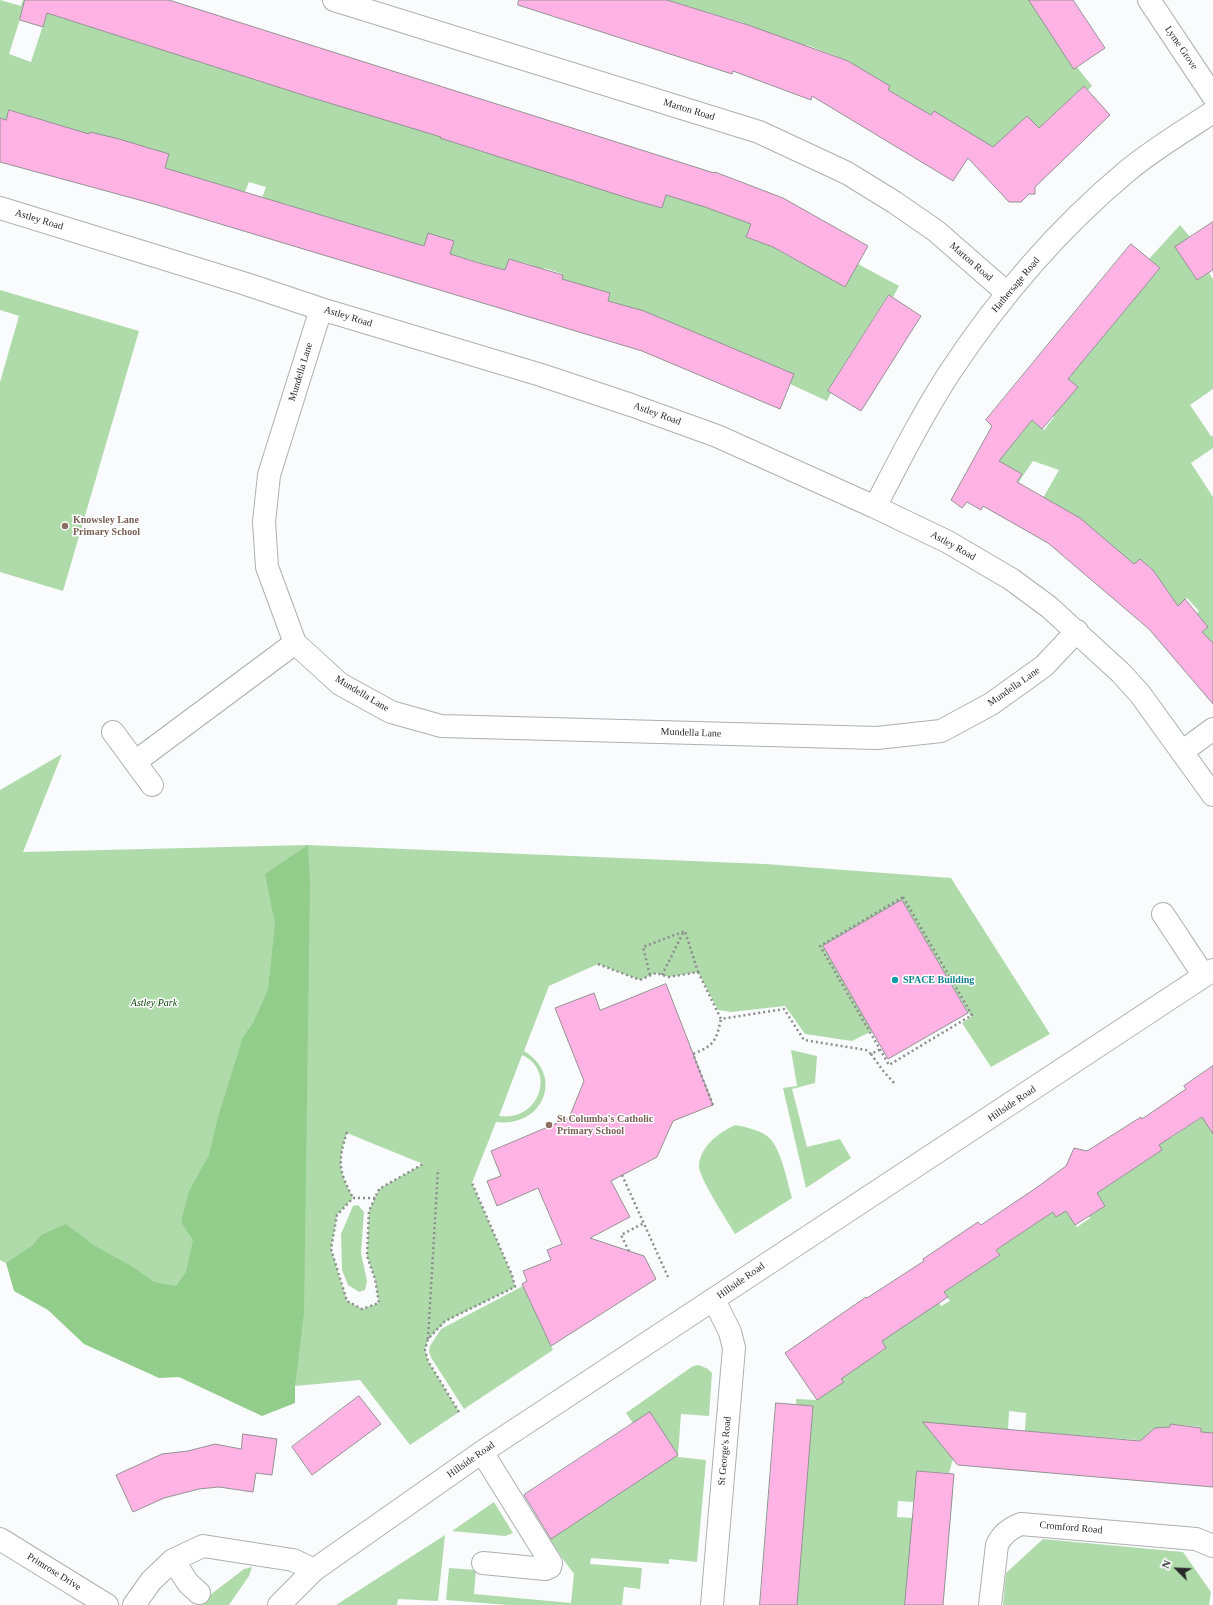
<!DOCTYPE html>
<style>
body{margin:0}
#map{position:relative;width:1213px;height:1605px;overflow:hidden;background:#fafbfc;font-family:"Times New Roman",serif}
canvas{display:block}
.north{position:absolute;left:1157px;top:1549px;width:40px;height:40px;-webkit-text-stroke:3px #fff;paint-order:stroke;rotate:294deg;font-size:11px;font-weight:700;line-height:16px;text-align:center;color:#29292a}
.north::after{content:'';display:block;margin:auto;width:14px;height:18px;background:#29292a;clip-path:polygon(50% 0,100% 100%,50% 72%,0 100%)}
</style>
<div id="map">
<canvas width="1213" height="1605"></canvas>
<div class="north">N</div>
</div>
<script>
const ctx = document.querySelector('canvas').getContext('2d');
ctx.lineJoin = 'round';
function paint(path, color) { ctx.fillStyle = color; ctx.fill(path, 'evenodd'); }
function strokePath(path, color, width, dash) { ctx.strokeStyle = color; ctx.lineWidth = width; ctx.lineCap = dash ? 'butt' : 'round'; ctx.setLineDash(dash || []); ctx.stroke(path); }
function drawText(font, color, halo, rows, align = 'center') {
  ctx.font = font + ' "Times New Roman",serif'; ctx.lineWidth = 3; ctx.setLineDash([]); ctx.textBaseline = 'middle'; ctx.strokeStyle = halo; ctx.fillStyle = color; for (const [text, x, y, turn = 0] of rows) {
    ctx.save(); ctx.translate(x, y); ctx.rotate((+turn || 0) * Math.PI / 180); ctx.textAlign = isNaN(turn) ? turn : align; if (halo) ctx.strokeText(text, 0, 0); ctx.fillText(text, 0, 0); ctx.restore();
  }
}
paint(new Path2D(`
 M0,0l21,6 2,-6h3l-17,54 22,8 16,-49 106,34 5,-13 23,22 125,40 23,7 115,22 -3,13 41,14 15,-45 165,100 4,-12 34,-25 51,54 -5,13 22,8 16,-43 -5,49 41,22 7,-11 3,1 -7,12 22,12 13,-23 41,22 -6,11 -5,-2 -60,95 3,3 -4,8 -37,-17 4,-10 -80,-33 -80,4 10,-34 -36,-10 2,-8 -13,-4 -38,-2 4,-13 -19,-6 -5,13 -11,-4 4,-12 -23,-6 -4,11 -55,-16 4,-13 -26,-7 -13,44 -5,-36 -109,-33 -21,30 10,-34 -28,-7 4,-11 -17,-5 -4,10 -67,-20 -10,33 -13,-3 14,-48 -79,-22 -4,12 -40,-12 3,-10 -39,-12 -4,10 -6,-2z
 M667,0h362l45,68 3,-1 15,19 -4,4 -4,-4 -45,42 -12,-12 -35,34 -63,-24 -27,-28 -14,-8 2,-4 -20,-12 -36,35 17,-47 -44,-17 -6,15 -61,-23 4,-14z
 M1180,225l10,12 -4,2 15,22 -12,8 8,11 12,-7 4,6v110l-23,16 21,31h2v12l-22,15 22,34v148l-11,-13 6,-5 -11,-13 2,-3 -12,-13 -9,8 -27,-38 -11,-9 -6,5 -91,-66 16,-28 -26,-9 -15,22 -1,-1 4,-9 -12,-6 -15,2 11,-32 9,6 18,-23 12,10 10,-13 -11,-9 34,-21 -9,-8 92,-111 -11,-9z
 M0,290l139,41 -76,260 -63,-19v-190l19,-66 -19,-6z
 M62,754l-39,98 285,-7 457,19 186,14 99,156 -59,33 -29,-44 9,-6 -69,-117 -79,46 49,85 -20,10 -47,-7 -20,-28 -54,6 -13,-2 -20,-38 -29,5 -13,-4 -16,7 -42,-16 -49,22 -25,65c41,25 19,77 -28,71l-24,61 40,92 3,12 -69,34 -18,18 -3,11 3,11 31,51 -49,33 -50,-65 -65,6 -125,-35 -170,-91v-470zM522,1055c35,16 17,67 -23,61zM347,1133l76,31 -44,25 -10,22 -2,45 8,23 4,24 -17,6 -15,-8 -16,-52 6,-34 16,-17c-14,-27 -16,-35 -6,-65z
 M791,1050l26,6 -2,27 -23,6 15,58 33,-8 11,19 -45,30 -23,-100 14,-2z
 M1153,1112l18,26 33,-22 9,1v316l-9,-1 -1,15 -4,-1 2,-19 -31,-3 -2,20 -4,-16h-9l-4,3 -1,10 -125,-10 1,-18 -17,-2 -1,19 -50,20 -6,12 -3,11 -32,-2 -3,31 -16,-1 -1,16 16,1 -8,87h-108l7,-86 -8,-120 21,1 26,-18 -10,-15 28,-20 9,12 16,-11 -8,-13 55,-41 8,12 9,-5 -6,-9 56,-37 -4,-5 37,-25 5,-34 18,26 10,-6 11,16 13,-9 -10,-15 11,12 14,-9 -8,-13 65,-43 -20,-31z
 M735,1125c10,2 22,4 32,11 14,10 20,45 25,62l-57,36c-7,-12 -38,-59 -36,-69 2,-20 20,-32 36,-40z
 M358,1205l6,7 -3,41 6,28 -2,9 -6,2 -11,-7 -6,-15 -1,-36 12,-28z
 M523,1286l30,64 -89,59 -32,-50 -3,-7 1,-6 11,-17z
 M699,1365l9,4 4,4 -3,43 -28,-2 -3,41v2l28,3 -9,102 -28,-3v5l-78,-6 -1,6 52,4 -2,21 -16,-2 -2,18h-114l-62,-5 3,-32 27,2 -2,24 97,9 3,-29 -25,-34 129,-85 -45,-32 -7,-10 67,-47z
 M494,1502l19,31 -8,3 -53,-5z
 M445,1535l-7,66 -40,-2 -1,6h-61z
 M1043,1539l140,13 28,40 -2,13h-206l3,-32z
 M252,1567l-3,9 -20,29h-32l47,-36z`), '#afdbab');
paint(new Path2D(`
 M308,845l2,38 -6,430 -9,73v17l-33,13 -83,-39 -20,1 -75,-34 -36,-34 -34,-19 -8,-28 26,-17 9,-11 25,-11 29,22 38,21 21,15 22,4 10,-14 7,-32 -12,-18 8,-31 20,-36 9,-38 25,-80 10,-14 15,-33 7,-66 -10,-50z`), '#92cd8c');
const building = new Path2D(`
 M25,0h144l545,173 1,-1 68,26 85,48 -23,41 -72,-40 -27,-10 5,-13 -46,-17 -39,-12 -4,13 -25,-7 -197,-63 1,-1 -135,-41 -259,-83 -4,14 -23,-7z
 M519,0h148l81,25 100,36 42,25 -2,4 43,25 3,-4 59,36 34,-31 12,12 45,-42 26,29 -75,72v7h-6l-8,8h-12l-41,-44 -15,23 -141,-85 -1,4 -78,-29 -1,3 -214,-69z
 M1029,0h44l32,48 -31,21z
 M9,110l80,24 1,-2 29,7 50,15 -4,14 189,57 70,21 4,-13 26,8 -4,13 29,9 26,7 4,-11 54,16 -1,4 48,14 -2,8 36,10 150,63 -14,35 -138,-58 -488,-147 -154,-42v-44l6,2z
 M1213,222v48l-16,10 -22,-33z
 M1131,244l29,24 -92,111 10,8 -36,42 -10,-9 -33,41 23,13 -5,8 63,36 54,46 6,-5 13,11 25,36 7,-7 23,28 -6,5 11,11v61l-64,-75 -101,-86 -65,-37 -2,4 -14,-8 -5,6 -11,-8 41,-74 -6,-6z
 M889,295l32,21 -60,95 -33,-20z
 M902,900l66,113 -80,46 -65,-113z
 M666,984l47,121 -40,16 -16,36 -46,24 19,36 -40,21 54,18 12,23 -105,67 -29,-62 5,-3 -4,-10 28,-11 -4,-10 15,-6 -24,-56 -41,18 -10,-25 14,-5 -10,-25 78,-33 15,-37 -29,-73 39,-15 6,17z
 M1213,1066v68l-11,-17 -43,28 3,5 -65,43 8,13 -30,19 -9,-14 -10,6 -3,-5 -57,38 4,5 -56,37 4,5 -66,44 4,7 -45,31 3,3 -27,18 -32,-47 81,-56 1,1 57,-37 -1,-2 55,-37 3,3 55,-37 30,-22 8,-18 13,3 54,-34 1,2 44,-30 -2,-3z
 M359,1396l22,28 -69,51 -20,-28z
 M776,1403l37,3 -16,199h-37z
 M650,1412l28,43 -127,84 -27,-44z
 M923,1422l217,19 15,-13 15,-1v-3l31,4v4l12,1v54l-255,-22z
 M243,1434l34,5 -5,36 -16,-2 -3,19 -34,-5 -20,2 -35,9 -31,14 -17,-37 46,-21 26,-3 27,-7 26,5z
 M917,1471l37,3 -11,131h-38z`);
paint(building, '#ffb3e5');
strokePath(building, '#939292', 1);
const minor = new Path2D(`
 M334,0l425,132 88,41 47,29 42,29 71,62
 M1149,0l64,96
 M0,208l246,76 75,25 220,66 90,30 86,31 158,71 73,35 63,37 38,28 72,66 19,21 73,101
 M321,309l-52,166 -5,47 3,45 28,76 45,41 51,28 50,14 436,12 64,-7 50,-27 53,-38 33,-35
 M875,507c24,-46 47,-92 75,-135 49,-74 108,-143 176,-200 26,-22 58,-41 87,-60
 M113,732l39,53
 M1183,751l30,-22
 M135,762l160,-119
 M1163,914l41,62
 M482,1452l69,111 -1,4 -5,2 -62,-6
 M0,1539l107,66
 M173,1560l15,23 11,10
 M134,1605l17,-24 22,-21 30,-14 90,14 21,10
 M279,1605l35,-35 168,-118 731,-482
 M712,1605l22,-257 -4,-16 -16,-32
 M990,1605l7,-60c5,-11 13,-17 24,-21l175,15 17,7`);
strokePath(minor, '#aeafb0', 24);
strokePath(new Path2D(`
 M903,897l69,118 -83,50 -69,-119z
 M598,964l42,16 16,-7 13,4 29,-5 -13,-41 -42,16 7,28
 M698,972l23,47 63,-10 20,31 62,10 5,4 10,-5
 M662,975l22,-44
 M871,1054l13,18 12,13
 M713,1105l-20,-51c22,-9 23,-13 28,-35
 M347,1132c-10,31 -8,39 6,66
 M622,1175l46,102
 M375,1198h-22l-16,17 -6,34 16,52 15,8 17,-6 -4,-24 -8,-23 2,-45 10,-22 44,-25
 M629,1251l-8,-16 23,-12
 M428,1339l10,-170
 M459,1412l-31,-51 -3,-11 3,-11 17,-18 70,-34 -3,-12 -40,-92`), '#8c8c8d', 2.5, [2, 3]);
strokePath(minor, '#fff', 22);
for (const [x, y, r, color] of [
 [65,526,4,"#8d6e63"],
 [895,980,4,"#0f9aa8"],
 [549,1125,4,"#8d6e63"]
]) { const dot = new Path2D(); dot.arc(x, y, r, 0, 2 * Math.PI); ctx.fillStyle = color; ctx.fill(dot); strokePath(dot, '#fff', 1.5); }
drawText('10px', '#29292a', '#fff', [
 ["Lyme Grove",1181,48,56],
 ["Marton Road",689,110,17],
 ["Astley Road",39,220,17],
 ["Marton Road",971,262,41],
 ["Hathersage Road",1016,285,-50],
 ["Astley Road",348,317,17],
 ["Mundella Lane",301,372,-73],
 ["Astley Road",657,414,20],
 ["Astley Road",953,546,29],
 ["Mundella Lane",1014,687,-35],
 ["Mundella Lane",362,694,31],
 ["Mundella Lane",691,733,2],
 ["Hillside Road",1012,1104,-34],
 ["Hillside Road",741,1281,-35],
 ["St George's Road",725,1451,-85],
 ["Hillside Road",471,1460,-35],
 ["Cromford Road",1071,1528,5],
 ["Primrose Drive",54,1572,32]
]);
drawText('bold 10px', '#785e54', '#fff', [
 ["Knowsley Lane",73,520],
 ["Primary School",73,532],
 ["St Columba's Catholic",557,1119],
 ["Primary School",557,1131]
], 'left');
drawText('bold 10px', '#0d838f', '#fff', [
 ["SPACE Building",903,980]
], 'left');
drawText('italic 10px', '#0c4909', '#fff', [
 ["Astley Park",154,1003]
]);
</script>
